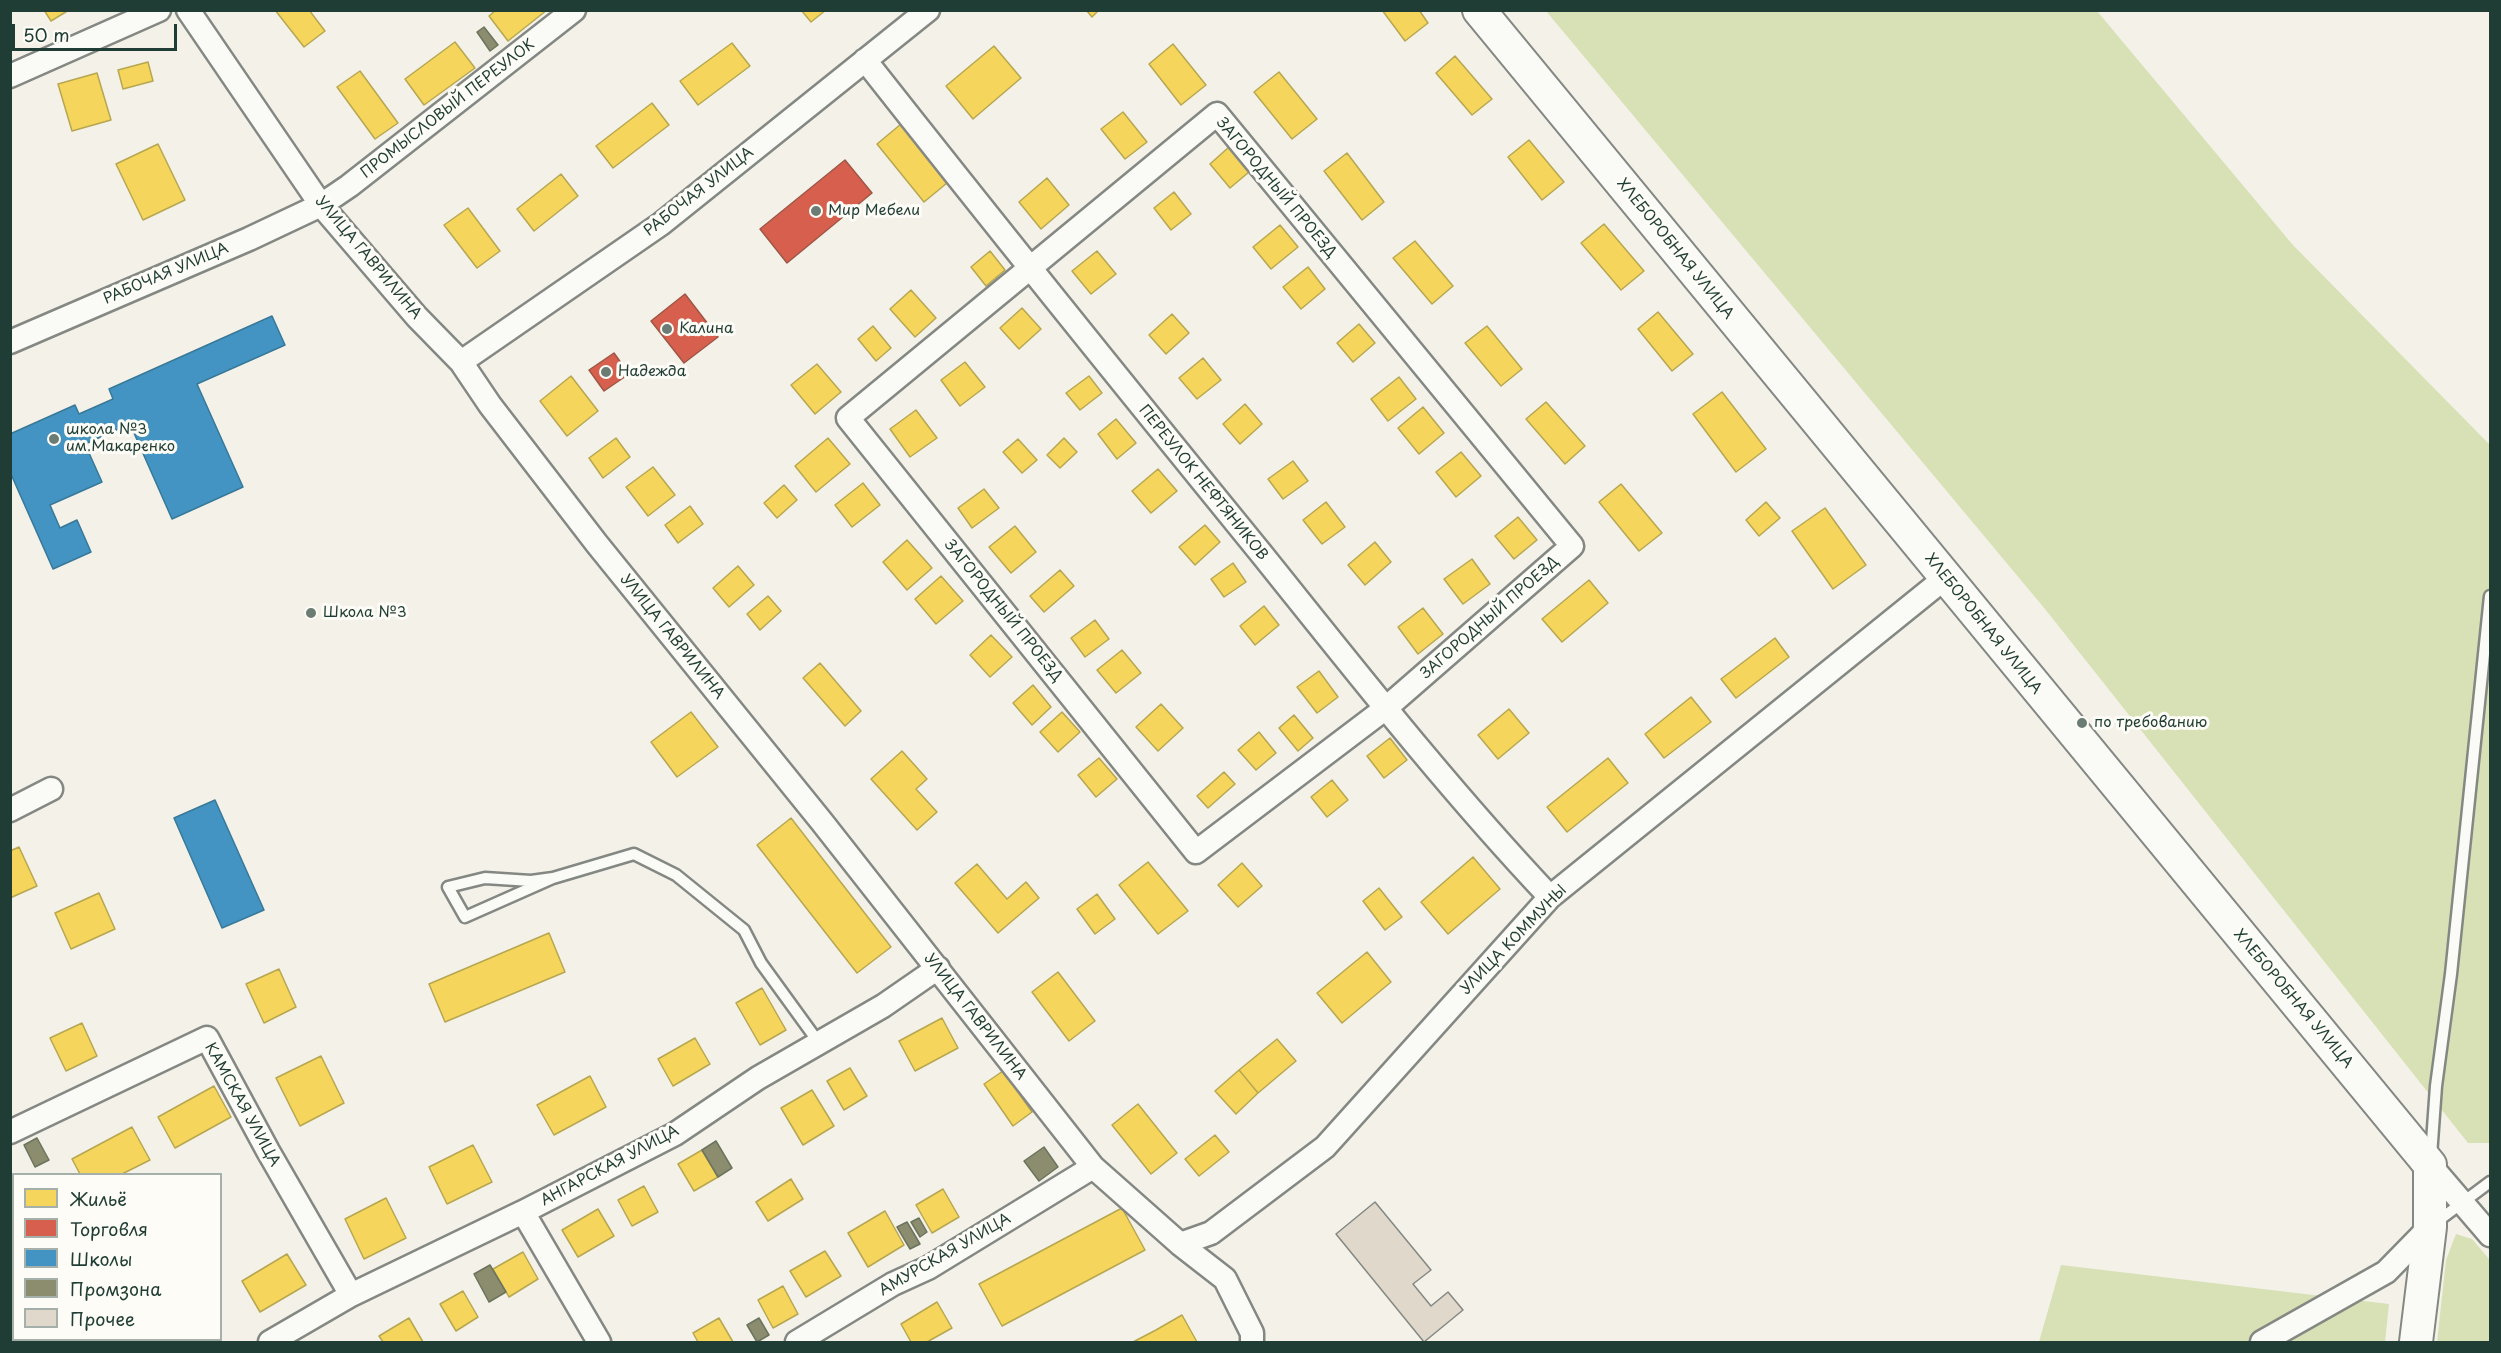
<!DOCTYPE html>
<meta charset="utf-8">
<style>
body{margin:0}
#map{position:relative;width:2501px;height:1353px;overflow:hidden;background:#f4f1e9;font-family:"Playpen Sans",sans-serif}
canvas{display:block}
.frame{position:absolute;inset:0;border:12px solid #1f3d34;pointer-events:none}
.legend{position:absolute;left:12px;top:1173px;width:210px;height:168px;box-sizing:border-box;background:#fdfcf7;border:2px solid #a4b0a9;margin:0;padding:8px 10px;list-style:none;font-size:18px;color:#1f3d34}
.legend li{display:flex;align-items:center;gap:12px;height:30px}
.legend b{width:30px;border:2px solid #a4b0a9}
.scale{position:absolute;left:12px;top:24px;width:165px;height:27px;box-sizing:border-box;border:3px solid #1f3d34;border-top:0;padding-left:8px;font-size:18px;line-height:21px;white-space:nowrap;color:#1f3d34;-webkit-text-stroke:4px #fdfcf7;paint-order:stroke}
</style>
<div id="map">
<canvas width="2501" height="1353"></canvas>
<div class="frame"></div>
<ul class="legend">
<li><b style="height:16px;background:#f6d55c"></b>Жильё</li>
<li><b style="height:16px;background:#d6604d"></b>Торговля</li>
<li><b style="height:16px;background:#4393c3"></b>Школы</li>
<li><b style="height:16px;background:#8c8c6e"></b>Промзона</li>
<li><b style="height:16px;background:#dfd8cb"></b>Прочее</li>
</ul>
<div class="scale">50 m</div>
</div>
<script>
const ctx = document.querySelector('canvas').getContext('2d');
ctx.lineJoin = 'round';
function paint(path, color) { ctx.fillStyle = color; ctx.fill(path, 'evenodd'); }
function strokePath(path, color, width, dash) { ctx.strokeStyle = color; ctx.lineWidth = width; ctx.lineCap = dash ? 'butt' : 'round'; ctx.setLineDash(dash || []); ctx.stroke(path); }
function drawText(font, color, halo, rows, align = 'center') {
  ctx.font = font + ' "Playpen Sans",sans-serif'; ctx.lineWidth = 6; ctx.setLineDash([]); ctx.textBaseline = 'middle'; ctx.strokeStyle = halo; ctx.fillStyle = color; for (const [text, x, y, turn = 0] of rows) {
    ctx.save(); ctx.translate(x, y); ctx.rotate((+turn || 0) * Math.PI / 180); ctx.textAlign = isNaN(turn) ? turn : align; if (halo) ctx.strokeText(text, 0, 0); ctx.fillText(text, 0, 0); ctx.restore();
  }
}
paint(new Path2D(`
 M1546,11h551l195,233 198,201v698h-22l-423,-534z
 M2456,1234l16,5 18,21v82h-53l9,-82z
 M2061,1265l328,39 -4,38h-346z`), '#d8e1b5');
const homes = new Path2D(`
 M44,10h25l-18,11z
 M275,10h34l16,21 -21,16z
 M496,10h51l-39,31 -19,-25z
 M801,10h25l-15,12z
 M1086,10h13l-7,7z
 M1382,10h37l9,13 -23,18z
 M455,42l20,26 -51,37 -19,-26z
 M732,43l18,23 -52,39 -18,-24z
 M1173,44l33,41 -25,20 -32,-41z
 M994,46l27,32 -48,41 -27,-33z
 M1455,56l37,43 -20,16 -36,-42z
 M148,62l5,19 -30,8 -5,-19z
 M360,71l38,52 -23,16 -38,-52z
 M1279,72l38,47 -25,20 -38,-47z
 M97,73l14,47 -39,11 -14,-47z
 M652,103l17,22 -56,43 -17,-22z
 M1123,112l24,30 -22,17 -24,-30z
 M901,124l46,59 -23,19 -47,-58z
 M1529,140l35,42 -22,18 -34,-43z
 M158,144l27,56 -42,20 -27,-56z
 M1229,147l20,25 -19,16 -20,-24z
 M1347,153l37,49 -22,18 -38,-49z
 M561,174l17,22 -44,35 -17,-22z
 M1047,178l22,27 -28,24 -22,-27z
 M1174,192l17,22 -20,16 -17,-22z
 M468,208l32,43 -23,17 -33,-43z
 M1604,224l40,47 -23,19 -40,-47z
 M1280,225l18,22 -27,22 -18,-22z
 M1415,241l38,45 -21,18 -39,-46z
 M990,251l15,19 -19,16 -15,-19z
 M1097,251l19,23 -25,20 -19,-23z
 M1308,267l17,22 -24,20 -18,-22z
 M911,290l25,28 -21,19 -25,-28z
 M1022,308l19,21 -22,20 -19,-21z
 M1658,312l35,42 -21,17 -34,-42z
 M1172,314l17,19 -23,21 -17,-19z
 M1359,324l16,19 -22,19 -16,-19z
 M873,326l18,22 -15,13 -18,-22z
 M1487,326l35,43 -21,17 -36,-43z
 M1203,358l18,22 -24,19 -18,-21z
 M965,362l20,25 -25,19 -19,-26z
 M817,364l24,28 -26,22 -24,-29z
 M571,376l27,35 -31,25 -27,-35z
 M1089,376l13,17 -22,17 -14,-17z
 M1399,377l17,22 -28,22 -17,-22z
 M1722,392l44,57 -30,23 -43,-58z
 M1546,402l39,44 -20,18 -39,-45z
 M1245,404l17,20 -22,20 -17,-20z
 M1423,407l21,26 -25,21 -21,-26z
 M916,410l21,28 -27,19 -20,-28z
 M1116,419l20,24 -19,16 -19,-25z
 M616,438l14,19 -27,21 -14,-20z
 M828,438l22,26 -34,28 -21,-26z
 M1064,438l13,14 -17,16 -13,-13z
 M1018,439l19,21 -15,13 -19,-21z
 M1461,452l20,24 -25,21 -20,-25z
 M1293,461l15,20 -25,18 -15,-20z
 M653,467l22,28 -27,21 -22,-29z
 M1158,469l19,22 -26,22 -19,-22z
 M863,483l17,22 -28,22 -17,-22z
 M1621,484l41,49 -23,18 -40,-49z
 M784,485l13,15 -20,18 -13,-15z
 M984,489l15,19 -27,20 -14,-20z
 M1326,502l19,25 -23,17 -19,-24z
 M1766,502l14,16 -21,18 -13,-16z
 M690,506l13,18 -25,19 -13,-18z
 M1825,508l41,57 -33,24 -41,-58z
 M1518,517l19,23 -23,19 -19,-23z
 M1205,525l15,17 -25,23 -16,-18z
 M1015,526l21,26 -25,21 -22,-26z
 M907,540l25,28 -25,22 -24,-28z
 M1375,542l16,20 -26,23 -17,-20z
 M1472,559l18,25 -27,20 -19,-25z
 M1233,563l13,19 -22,15 -13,-18z
 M738,566l16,19 -25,22 -16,-19z
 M1060,570l14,16 -30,26 -14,-16z
 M941,576l22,25 -27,23 -21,-25z
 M1589,580l19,23 -46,39 -20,-23z
 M768,596l13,15 -21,19 -13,-16z
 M1264,606l15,19 -24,20 -15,-19z
 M1423,608l20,26 -25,20 -20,-27z
 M1095,620l14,19 -24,18 -14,-19z
 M991,635l21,22 -22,20 -20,-22z
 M1775,638l14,19 -53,41 -15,-19z
 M1122,650l19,23 -25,20 -19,-23z
 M820,663l41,48 -16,15 -42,-48z
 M1319,671l19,26 -21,16 -20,-26z
 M1033,685l18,22 -19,18 -19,-22z
 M1691,697l20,25 -47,36 -19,-24z
 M1161,704l22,24 -25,23 -22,-24z
 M1509,709l20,24 -31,26 -20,-24z
 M691,712l27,35 -41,30 -26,-35z
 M1062,712l18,20 -22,20 -18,-20z
 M1294,715l19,23 -15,13 -19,-23z
 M1259,732l17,21 -20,17 -18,-20z
 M1390,738l17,22 -23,18 -17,-22z
 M902,751l25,28 -11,10 21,23 -20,18 -46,-51z
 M1099,758l18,21 -21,18 -18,-22z
 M1608,758l20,25 -61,49 -20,-25z
 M1224,772l11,12 -27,24 -11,-12z
 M1332,780l16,20 -21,17 -16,-20z
 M791,818l100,129 -34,26 -100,-128z
 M19,847l18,39 -27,12v-47z
 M1473,857l27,32 -52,45 -27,-32z
 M1148,862l40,49 -30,23 -39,-49z
 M1242,863l20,23 -24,21 -20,-22z
 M977,864l30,35 19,-17 13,16 -41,35 -43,-50z
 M1379,888l23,29 -17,13 -22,-29z
 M99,893l16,36 -44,20 -16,-36z
 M1097,894l18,25 -20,15 -18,-25z
 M549,933l16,39 -120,50 -16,-38z
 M1367,952l24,30 -49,41 -25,-30z
 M279,969l17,38 -32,16 -18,-39z
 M1058,972l37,49 -26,20 -37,-49z
 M762,988l24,42 -26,15 -24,-42z
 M942,1018l16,30 -43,23 -16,-30z
 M82,1023l15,33 -31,15 -16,-33z
 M695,1038l15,26 -37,22 -15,-27z
 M1277,1039l19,22 -38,32 -19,-23z
 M321,1056l23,47 -44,23 -24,-48z
 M850,1068l17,28 -23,14 -17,-29z
 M1239,1070l19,23 -22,21 -21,-23z
 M1003,1071l29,41 -19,14 -29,-42z
 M590,1076l16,31 -52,28 -17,-30z
 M214,1086l17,31 -56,31 -17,-31z
 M812,1090l22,36 -31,19 -22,-37z
 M1138,1104l39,49 -26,21 -39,-49z
 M132,1127l18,33 -28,14h-42l-8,-15z
 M1215,1135l14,17 -30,24 -14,-17z
 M473,1145l19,37 -45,22 -18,-37z
 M702,1150l16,27 -24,14 -16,-27z
 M791,1179l12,20 -35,22 -12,-19z
 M644,1186l14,26 -26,14 -14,-26z
 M943,1189l16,28 -27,16 -16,-28z
 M14,1194v48l-4,2v-49z
 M386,1198l20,40 -42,21 -19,-40z
 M1122,1208l23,42 -143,76 -23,-42z
 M598,1209l16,27 -36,21 -16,-27z
 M885,1211l19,34 -36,22 -20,-34z
 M825,1251l16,25 -35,21 -16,-26z
 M523,1252l15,27 -29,18 -16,-28z
 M287,1254l19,31 -46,27 -18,-31z
 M783,1286l15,28 -25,14 -15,-28z
 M463,1291l15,26 -22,14 -16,-27z
 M937,1302l15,26 -25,14h-16l-10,-18z
 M1182,1315l15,27h-64l23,-12z
 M409,1318l14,24h-40l-4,-6z
 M719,1318l14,24h-35l-5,-9z
 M136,1340h74l2,2h-74z`);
paint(homes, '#f6d55c');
strokePath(homes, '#b6a750', 1.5);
const shops = new Path2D(`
 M845,160l27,33 -85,70 -27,-34z
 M685,294l33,43 -34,26 -33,-42z
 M614,353l15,21 -25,17 -15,-21z`);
paint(shops, '#d6604d');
strokePath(shops, '#9f5646', 1.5);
const schools = new Path2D(`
 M272,316l13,29 -88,39 46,103 -71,32 -42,-95 -45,20 17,38 -52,23 10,23 17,-8 14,32 -38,17 -43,-97v-38l65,-29 4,9 34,-15 -4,-10z
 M215,800l49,110 -42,18 -48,-110z`);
paint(schools, '#4393c3');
strokePath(schools, '#387998', 1.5);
const industry = new Path2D(`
 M484,27l14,18 -8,6 -13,-19z
 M37,1138l12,22 -14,7 -11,-22z
 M716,1141l16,27 -14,9 -16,-27z
 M1044,1147l14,20 -19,14 -15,-20z
 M919,1218l8,14 -7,5 -9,-15z
 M907,1222l13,22 -10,5 -13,-22z
 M490,1265l16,27 -17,10 -15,-28z
 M759,1318l10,17 -12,7 -10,-17z`);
paint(industry, '#8c8c6e');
strokePath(industry, '#6b745d', 1.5);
const building = new Path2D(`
 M1375,1202l56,68 -18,14 18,22 17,-14 15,18 -39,32 -88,-108z`);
paint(building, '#dfd8cb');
strokePath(building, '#848883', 1.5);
const lane = new Path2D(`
 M553,878l-88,39 -17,-30 37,-9 46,3 22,-3 81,-24 42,21 68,55 17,33 58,80
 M2431,1156l5,-70 15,-112 39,-378
 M2435,1223l55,-41`);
const street = new Path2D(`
 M188,10l133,195 96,112 44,45 29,43 107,139 225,278 271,345 87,77 45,35 27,54v9
 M865,60c130,165 262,329 395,492 94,117 187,236 290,345
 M10,76l149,-66
 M1217,114l355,432 -186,162 -190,144 -348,-434z
 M10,342l239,-103 72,-34 28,-19 225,-176
 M461,362l200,-138 267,-214
 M10,810l41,-21
 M10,1132l197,-94 61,113 83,144
 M2430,1165l60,70
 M523,1212l76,130
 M1180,1244l31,-11 114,-86 225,-250 395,-319
 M270,1342l81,-47 172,-83 152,-78 83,-56 125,-72 55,-38
 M797,1342l96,-58 35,-16 165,-101
 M2262,1342l124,-70 44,-45`);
const secondary = new Path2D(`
 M1479,10l951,1155v62l-14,115`);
strokePath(lane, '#848883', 15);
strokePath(street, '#848883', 27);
strokePath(secondary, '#848883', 36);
strokePath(lane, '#fafaf7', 10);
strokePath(street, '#fafaf7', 22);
strokePath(secondary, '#fafaf7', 32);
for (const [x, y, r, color] of [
 [816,211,6,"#6a7c73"],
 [667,329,6,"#6a7c73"],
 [606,372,6,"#6a7c73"],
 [54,439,6,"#6a7c73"],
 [311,613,6,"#6a7c73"],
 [2082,723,6,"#6a7c73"]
]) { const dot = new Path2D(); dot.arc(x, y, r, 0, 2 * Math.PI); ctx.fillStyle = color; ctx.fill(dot); strokePath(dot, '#fdfcf7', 2); }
drawText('15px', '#1f3d34', '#fdfcf7', [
 ["ПРОМЫСЛОВЫЙ ПЕРЕУЛОК",448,109,-38],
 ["ЗАГОРОДНЫЙ ПРОЕЗД",1276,188,50],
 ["РАБОЧАЯ УЛИЦА",699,192,-38],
 ["ХЛЕБОРОБНАЯ УЛИЦА",1675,249,51],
 ["УЛИЦА ГАВРИЛИНА",368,258,50],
 ["РАБОЧАЯ УЛИЦА",166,274,-23],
 ["ПЕРЕУЛОК НЕФТЯНИКОВ",1203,483,51],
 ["ЗАГОРОДНЫЙ ПРОЕЗД",1003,611,51],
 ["ЗАГОРОДНЫЙ ПРОЕЗД",1490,618,-41],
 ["ХЛЕБОРОБНАЯ УЛИЦА",1983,624,51],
 ["УЛИЦА ГАВРИЛИНА",672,637,51],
 ["УЛИЦА КОММУНЫ",1514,940,-46],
 ["ХЛЕБОРОБНАЯ УЛИЦА",2293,999,50],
 ["УЛИЦА ГАВРИЛИНА",975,1017,52],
 ["КАМСКАЯ УЛИЦА",242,1105,61],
 ["АНГАРСКАЯ УЛИЦА",610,1166,-28],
 ["АМУРСКАЯ УЛИЦА",945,1255,-30]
]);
drawText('15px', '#1f3d34', '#fdfcf7', [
 ["Мир Мебели",828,211],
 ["Калина",679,329],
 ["Надежда",618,372],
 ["школа №3",66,430],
 ["им.Макаренко",66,447],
 ["Школа №3",323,613],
 ["по требованию",2094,723]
], 'left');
</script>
